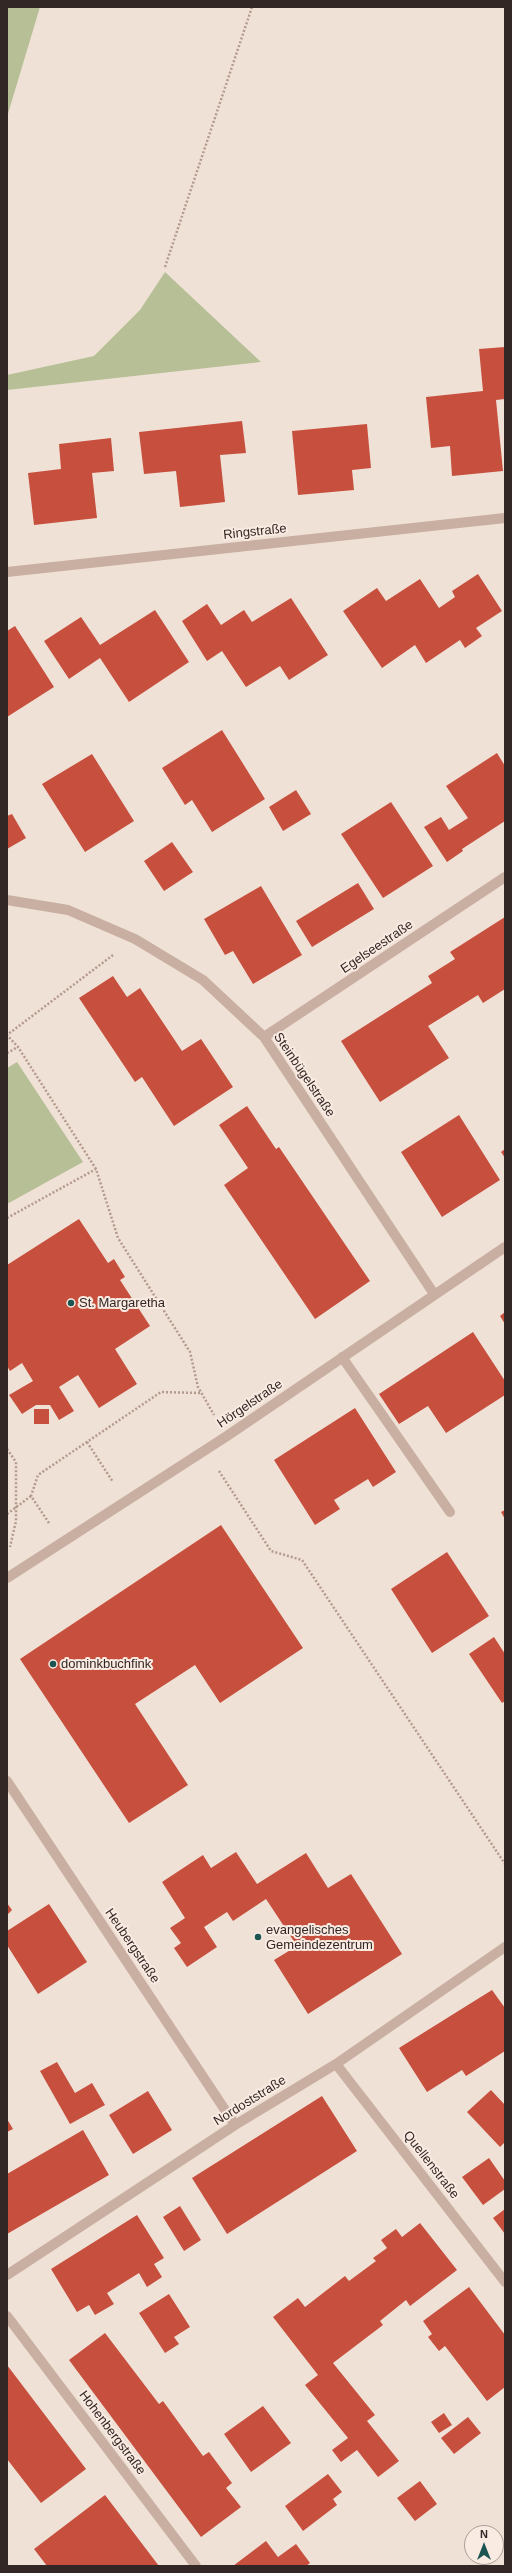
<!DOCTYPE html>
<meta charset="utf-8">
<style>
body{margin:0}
#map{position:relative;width:512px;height:2573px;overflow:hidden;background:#f0e1d6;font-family:Arial,sans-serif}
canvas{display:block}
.frame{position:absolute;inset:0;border:8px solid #332725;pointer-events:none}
.north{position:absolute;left:464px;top:2525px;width:40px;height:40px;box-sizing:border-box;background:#f9ebe2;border:1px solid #aa9d96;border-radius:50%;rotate:0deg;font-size:11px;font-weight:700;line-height:16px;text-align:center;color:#332725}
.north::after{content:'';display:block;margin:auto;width:14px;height:18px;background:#1b5451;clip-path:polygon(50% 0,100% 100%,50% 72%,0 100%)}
</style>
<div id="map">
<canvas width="512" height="2573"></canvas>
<div class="frame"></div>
<div class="north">N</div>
</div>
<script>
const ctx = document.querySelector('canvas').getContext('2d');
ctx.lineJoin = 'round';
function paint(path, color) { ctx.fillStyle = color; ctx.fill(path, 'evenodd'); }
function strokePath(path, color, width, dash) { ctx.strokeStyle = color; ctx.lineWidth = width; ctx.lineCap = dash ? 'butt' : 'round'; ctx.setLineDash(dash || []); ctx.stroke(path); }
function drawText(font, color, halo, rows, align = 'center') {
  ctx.font = font + ' Arial,sans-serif'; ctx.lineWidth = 4; ctx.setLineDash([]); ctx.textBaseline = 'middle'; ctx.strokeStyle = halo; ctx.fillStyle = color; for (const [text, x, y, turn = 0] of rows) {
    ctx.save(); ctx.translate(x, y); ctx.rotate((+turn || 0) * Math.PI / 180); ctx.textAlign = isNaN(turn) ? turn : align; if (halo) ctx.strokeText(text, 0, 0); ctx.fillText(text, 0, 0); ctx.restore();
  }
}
paint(new Path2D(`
 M7,7h33l-33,110z
 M165,272l96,90 -254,28v-15l87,-19 46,-46z
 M17,1062l66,100 -76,42v-136z`), '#b6bf96');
paint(new Path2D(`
 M505,347v52l-9,1 7,71 -51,5 -2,-30 -19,2 -5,-51 57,-6 -4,-42z
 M242,421l4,32 -26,2 5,47 -45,5 -4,-36 -32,3 -5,-42z
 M367,424l4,44 -19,2 2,20 -56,5 -6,-64z
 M111,438l3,33 -22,2 5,45 -63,7 -6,-52 33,-4 -2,-25z
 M478,574l24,37 -26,17 6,8 -17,12 -5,-8 -34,23 -11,-18 -33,23 -39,-57 34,-23 9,13 34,-22 19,29 16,-11 -3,-6z
 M291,598l37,57 -39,25 -9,-14 -34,21 -24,-36 -15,10 -25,-40 25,-17 14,21 23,-15 8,12z
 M155,610l34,52 -60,40 -29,-44 -31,21 -25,-38 37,-24 19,28z
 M15,626l39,61 -47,30v-86z
 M222,730l43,69 -53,33 -20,-32 -7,5 -23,-37z
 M497,753l8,13v55l-43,28 1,2 -16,11 -23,-35 17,-10 8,13 19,-12 -22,-32z
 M92,754l42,67 -49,31 -43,-68z
 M296,790l15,24 -28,17 -14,-24z
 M391,802l42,64 -50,32 -42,-64z
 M12,814l14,24 -19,11v-33z
 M172,842l21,30 -29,19 -20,-30z
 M358,883l16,26 -62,38 -16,-26z
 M261,886l41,69 -49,29 -20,-33 -8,4 -21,-36z
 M505,917v72l-22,14 -5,-8 -50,31 21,32 -69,44 -39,-61 91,-58 -4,-7 27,-17 -5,-7z
 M113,976l14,21 13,-9 42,63 19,-12 32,48 -59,39 -32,-49 -7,5 -56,-84z
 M247,1106l29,43 3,-2 91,134 -55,38 -91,-134 24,-17 -29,-43z
 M459,1115l41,65 -58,37 -41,-65z
 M505,1149v9l-4,-6z
 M79,1219l29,44 6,-4 11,18 -5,3 30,46 -35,23 22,35 -38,24 -21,-33 -19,12 15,24 -15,9 -9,-15h-14l-14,9 -13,-19 24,-14 -11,-18 -12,8 -3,-5v-101z
 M505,1312v12l-5,-8z
 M473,1332l32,49v14l-59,38 -18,-27 -29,18 -20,-30z
 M355,1408l41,64 -23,15 -5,-8 -34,21 6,9 -25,16 -41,-65z
 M34,1409h15v15h-15z
 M505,1510v9l-4,-7z
 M221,1525l82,123 -83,55 -25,-38 -60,39 53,81 -59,38 -109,-164z
 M447,1552l42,64 -57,37 -41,-64z
 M494,1637l11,17v47l-3,2 -33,-49z
 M236,1852l21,32 49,-31 22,35 23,-14 51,80 -94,60 -34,-54 23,-14 -31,-47 -33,22 -6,-9 -23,15 13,20 -30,20 -13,-19 7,-5 -11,-15 15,-10 -23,-36 41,-27 8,13z
 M7,1903l5,7 -5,5z
 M49,1904l38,58 -49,32 -31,-49v-14z
 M492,1990l13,18v43l-39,25 -4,-6 -35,22 -28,-44z
 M57,2062l18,31 17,-10 13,22 -35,19 -30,-53z
 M491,2090l14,15v37l-5,5 -33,-35z
 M148,2091l24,39 -39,24 -24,-39z
 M322,2096l35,55 -130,83 -35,-56z
 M7,2119l6,10 -6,3z
 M83,2130l26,45 -102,59v-60z
 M489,2158l16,23v8l-22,16 -21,-28z
 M180,2206l21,34 -17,11 -21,-34z
 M505,2209v25l-12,-16z
 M137,2215l27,43 -10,6 8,13 -15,10 -8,-14 -32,20 7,11 -19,11 -6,-10 -12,7 -26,-43z
 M420,2223l37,47 -47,36 -4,-6 -26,21 3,4 -50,38 42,52 -8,6 32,40 -21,16 -21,-27 -16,12 -9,-12 16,-12 -43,-53 13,-10 -45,-58 25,-19 7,9 40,-31 4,5 27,-20 -3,-3 14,-10 -6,-8 15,-11 6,8z
 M469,2287l36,48v52l-18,14 -42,-55 -6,5 -11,-14 4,-3 -9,-13z
 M169,2294l21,33 -16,10 5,7 -14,9 -26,-40z
 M105,2333l54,71 4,-3 40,55 6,-4 23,31 -6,5 15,19 -40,30 -132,-177z
 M7,2365l79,104 -45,34 -34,-44z
 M263,2406l28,37 -40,29 -27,-38z
 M444,2413l8,12 -13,8 -8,-11z
 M468,2417l13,16 -27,21 -13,-16z
 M328,2474l14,18 -9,7 4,6 -34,26 -18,-25z
 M420,2481l17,23 -22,17 -18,-23z
 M105,2495l54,71h-112l-13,-17z
 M266,2541l12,16 18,-13 14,19 -4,3h-73z`), '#c74f3e');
strokePath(new Path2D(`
 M165,267l87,-260
 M113,955l-106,80 11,12 78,122 22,69 72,114 8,35 16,28
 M7,1053l11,-6
 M7,1218l89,-49
 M87,1442l26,40
 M7,1449l9,13v59l-6,26
 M219,1471l52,80 31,9 203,304
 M7,1514l24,-18
 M49,1523l-18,-27 7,-21 123,-83 40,1`), '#b4998d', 2.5, [2, 2]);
strokePath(new Path2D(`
 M342,1357l108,155`), '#c8afa2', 10);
strokePath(new Path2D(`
 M7,572l498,-54
 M7,900l61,10 67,29 68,41 61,57 170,257
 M264,1037l241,-160
 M7,1578l220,-142 278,-189
 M7,1781l228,344
 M336,2064l169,218
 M7,2275l228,-150 101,-61 169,-117
 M7,2316l189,250`), '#c8afa2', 10);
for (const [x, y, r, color] of [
 [71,1303,4,"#1b5451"],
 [53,1664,4,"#1b5451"],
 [258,1937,4,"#1b5451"]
]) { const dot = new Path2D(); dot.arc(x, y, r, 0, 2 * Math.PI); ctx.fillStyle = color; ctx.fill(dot); strokePath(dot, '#f9ebe2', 1.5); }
drawText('13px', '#332725', '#f9ebe2', [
 ["Ringstraße",255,532,-6],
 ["Egelseestraße",377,947,-34],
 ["Steinbügelstraße",304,1075,56],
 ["Hörgelstraße",250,1404,-34],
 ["Heubergstraße",132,1946,56],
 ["Nordoststraße",250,2101,-32],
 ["Quellenstraße",431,2165,52],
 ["Hohenbergstraße",112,2433,53]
]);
drawText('13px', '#332725', '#f9ebe2', [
 ["St. Margaretha",79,1303],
 ["dominkbuchfink",61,1664],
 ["evangelisches",266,1930],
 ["Gemeindezentrum",266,1945]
], 'left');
</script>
